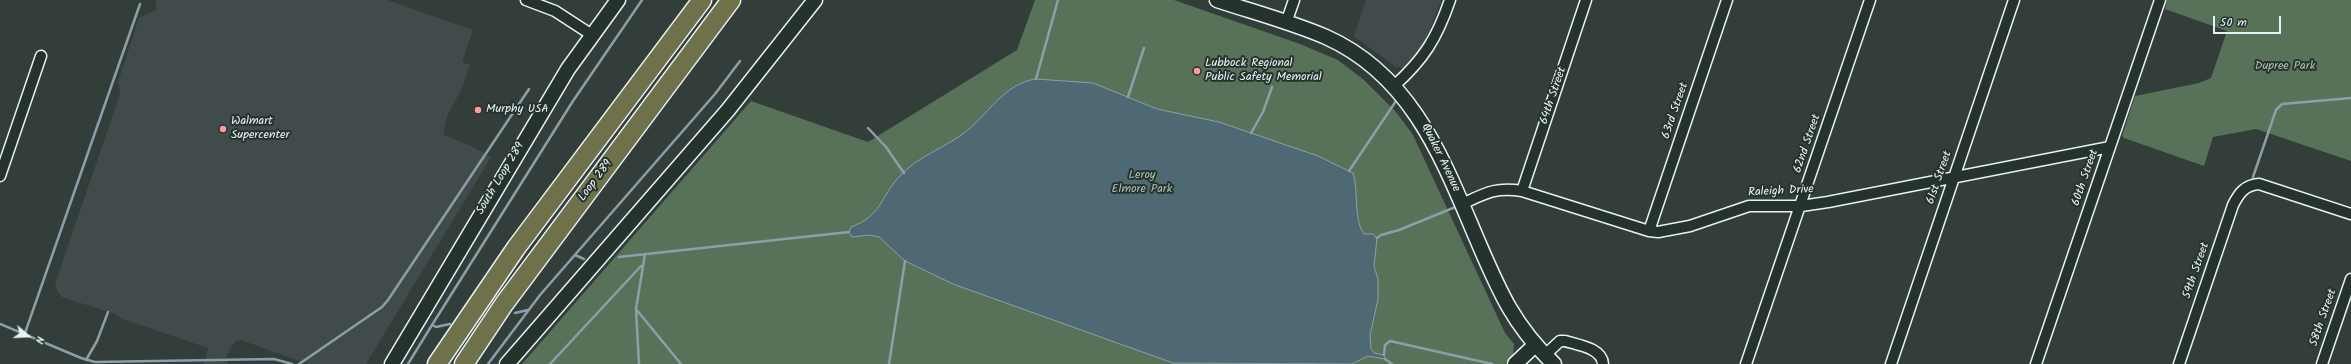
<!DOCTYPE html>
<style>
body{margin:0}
#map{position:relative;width:2351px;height:364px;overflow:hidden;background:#333e3b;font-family:Kalam,sans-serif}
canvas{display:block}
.north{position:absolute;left:8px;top:316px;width:40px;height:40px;-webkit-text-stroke:3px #26332d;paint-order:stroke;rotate:109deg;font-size:11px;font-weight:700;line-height:16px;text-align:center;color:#e8f1f8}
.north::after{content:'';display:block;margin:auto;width:14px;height:18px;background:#e8f1f8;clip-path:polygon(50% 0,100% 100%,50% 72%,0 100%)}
.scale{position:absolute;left:2213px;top:16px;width:68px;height:18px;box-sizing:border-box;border:2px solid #e8f1f8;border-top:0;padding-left:5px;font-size:12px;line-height:14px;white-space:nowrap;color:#e8f1f8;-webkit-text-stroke:3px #26332d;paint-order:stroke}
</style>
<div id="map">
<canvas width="2351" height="364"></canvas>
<div class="north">N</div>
<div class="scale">50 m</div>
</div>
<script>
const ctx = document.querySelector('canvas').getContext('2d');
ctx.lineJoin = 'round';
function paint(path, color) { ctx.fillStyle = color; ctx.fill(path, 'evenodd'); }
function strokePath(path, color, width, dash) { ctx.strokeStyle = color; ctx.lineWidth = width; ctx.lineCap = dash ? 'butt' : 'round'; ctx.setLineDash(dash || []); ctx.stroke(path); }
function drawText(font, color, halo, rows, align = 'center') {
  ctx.font = font + ' Kalam,sans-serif'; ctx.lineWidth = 4; ctx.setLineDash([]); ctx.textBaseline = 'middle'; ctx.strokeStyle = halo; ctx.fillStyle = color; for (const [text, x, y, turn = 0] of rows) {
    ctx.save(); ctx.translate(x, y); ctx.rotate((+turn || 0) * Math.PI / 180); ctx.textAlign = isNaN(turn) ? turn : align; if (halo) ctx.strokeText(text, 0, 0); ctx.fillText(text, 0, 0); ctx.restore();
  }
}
paint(new Path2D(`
 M156,0h231l86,30 -11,32 8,3 -8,23 -15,28 -4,19 28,11 20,11 -125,207h-58l-67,-24 -5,1 -5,6 -5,10 2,7h-24l4,-16 -85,-29 -8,-5 -53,-17 -4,-5 -3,-8 65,-190 -2,-12 21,-64 17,-8z
 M1366,0h75l-16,42 -9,13 -13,12h-7l-42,-31z`), '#424b4c');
paint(new Path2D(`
 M1035,0h139l126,44 38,16 26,20 32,32 17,23 92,198 9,11 -1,11 -8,9h-983l229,-263 117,41 149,-92z
 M2167,0h184v161l-95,-32 -43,8 -9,29 -80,-28 -2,-2 13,-40 64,-13 12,-5 16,-47 -62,-22z`), '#577258');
const water = new Path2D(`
 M1036,79l57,4 64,26 62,13 99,34 35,17c6,18 0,47 11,61h9l4,4 -3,28 4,13v20l-8,36 1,14 3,4 10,2 1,4 -17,-3 -16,8 -179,-1 -220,-79 -48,-23 -26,-24 -10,-2 -17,2 -3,-5 2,-5c32,-12 28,-29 49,-51 18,-20 43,-27 64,-43 23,-17 40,-50 72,-54z`);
paint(water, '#4e6973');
strokePath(water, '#8c9fa8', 1);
strokePath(new Path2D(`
 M1036,79l22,-79
 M1128,97l16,-49
 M868,128l18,19 18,26
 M1251,133l12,-21 9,-25
 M1349,171l49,-73
 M2253,177l23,-67 6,-6 69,-6
 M1377,238l4,-3 18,-5 59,-24
 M575,255l9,4
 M619,257l230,-25
 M636,309l45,55
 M515,313l13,-3
 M0,324l81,34 14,4 179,-3 18,5
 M432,325l141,-224 69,-101
 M25,333l115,-329
 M1384,355l1,-10 5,-4 102,23
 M1385,359l7,5
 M86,360l11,-19 11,-29
 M299,364l83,-57 6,-7 141,-211
 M408,364l24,-39 4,2 14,-3
 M488,364l52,-69 175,-201 25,-33
 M550,364l91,-98
 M639,364l-3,-55 9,-55
 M889,364l16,-103`), '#8c9fa8', 2.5);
const street = new Path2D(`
 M526,0l29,11 37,24
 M1286,23l8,-23
 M1394,86c30,-27 43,-48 56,-86
 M0,176l41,-120
 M1522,191l64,-191
 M1462,204c24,-11 33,-17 60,-13l127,40 9,1 32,-6 59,-20h52l27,-4 282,-55
 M1649,231l78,-231
 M1545,355l15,-14h5c13,4 37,7 38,23
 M1746,364l124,-364
 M1891,364l123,-364
 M2036,364l124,-364
 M2179,364l54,-159c6,-12 12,-20 26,-21l92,30
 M2322,364l29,-85`);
const secondary = new Path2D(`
 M1217,0c36,12 74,22 109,37 85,38 116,120 150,200 22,51 36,87 78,127
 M392,364l176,-295 50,-69
 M507,364l221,-254 87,-110
 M1515,364l19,-18`);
const highway = new Path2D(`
 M437,364l79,-116 186,-248
 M464,364l40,-60 227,-304`);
strokePath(street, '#e8f1f8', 13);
strokePath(secondary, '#e8f1f8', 17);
strokePath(highway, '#e8f1f8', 21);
strokePath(street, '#26332d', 10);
strokePath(secondary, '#26332d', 14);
strokePath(highway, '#6f714a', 18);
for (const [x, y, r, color] of [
 [1197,71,4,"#ff9aa2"],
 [478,110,4,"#ff9aa2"],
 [223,129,4,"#ff9aa2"]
]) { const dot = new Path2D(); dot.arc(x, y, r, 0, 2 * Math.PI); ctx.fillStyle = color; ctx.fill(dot); strokePath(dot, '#26332d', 1.5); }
drawText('12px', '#e8f1f8', '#26332d', [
 ["Lubbock Regional",1205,64],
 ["Public Safety Memorial",1205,78],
 ["Murphy USA",486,110],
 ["Walmart",231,122],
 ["Supercenter",231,136]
], 'left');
drawText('12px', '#aebeb8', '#26332d', [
 ["Dupree Park",2285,67],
 ["Leroy",1142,176],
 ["Elmore Park",1142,190]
]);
drawText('12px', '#e8f1f8', '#26332d', [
 ["64th Street",1554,96,-71],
 ["63rd Street",1676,111,-71],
 ["62nd Street",1808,144,-71],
 ["Quaker Avenue",1440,158,64],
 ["61st Street",1940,178,-71],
 ["60th Street",2086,178,-71],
 ["South Loop 289",501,179,-59],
 ["Loop 289",596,181,-53],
 ["Raleigh Drive",1781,192,-3],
 ["59th Street",2197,271,-71],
 ["58th Street",2324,318,-71]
]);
</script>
